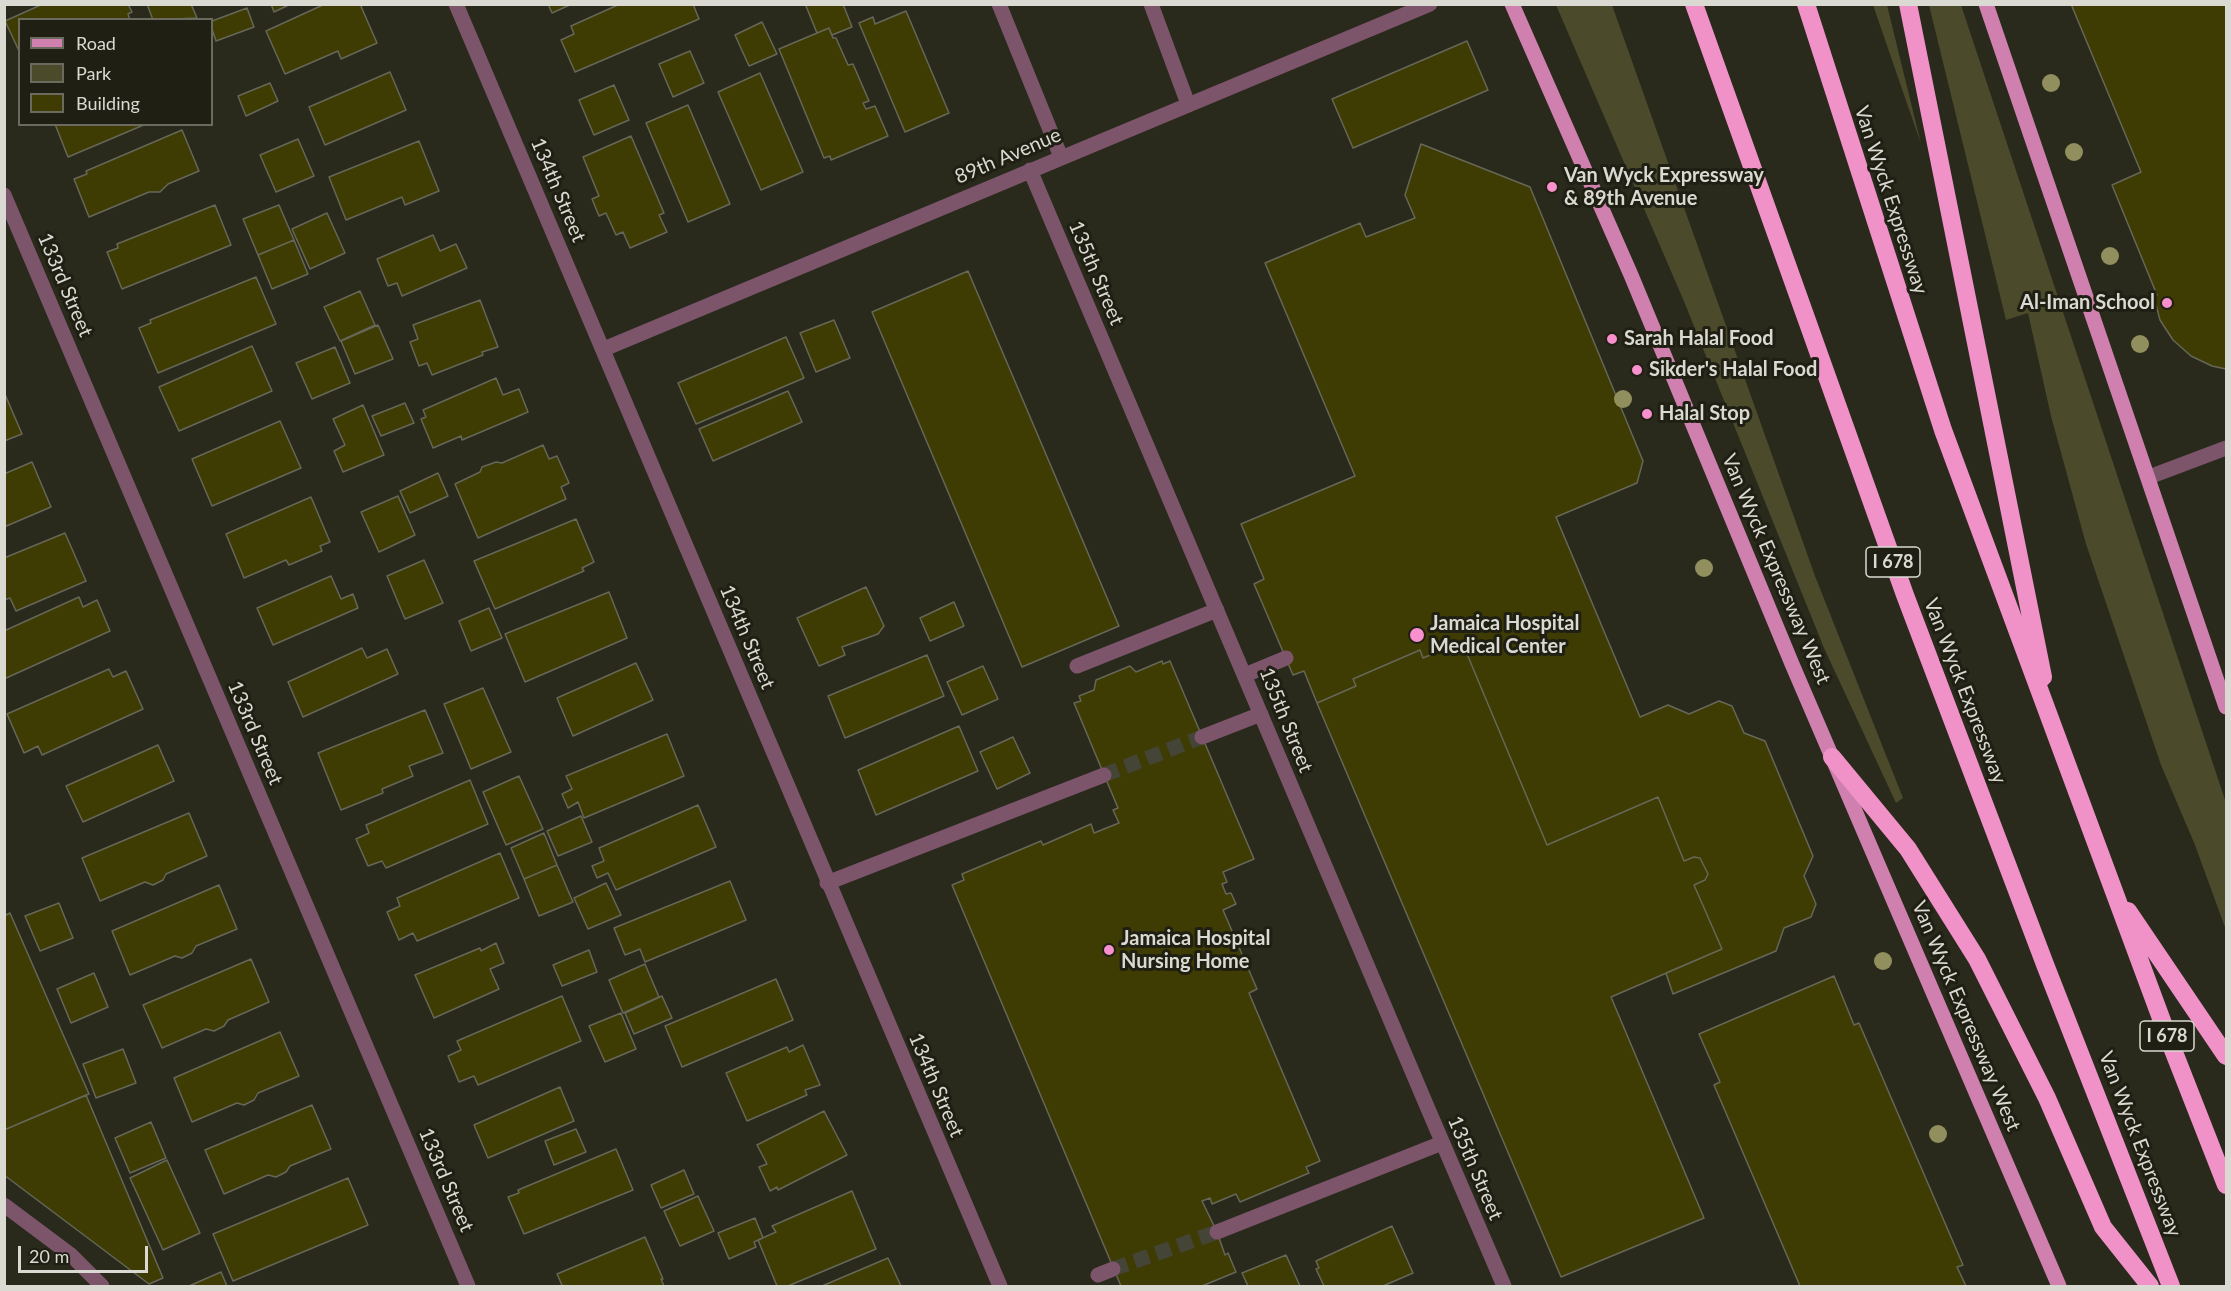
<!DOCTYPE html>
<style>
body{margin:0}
#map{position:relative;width:2231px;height:1291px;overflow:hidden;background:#29291c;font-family:Lato,sans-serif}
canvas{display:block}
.frame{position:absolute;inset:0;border:6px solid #dadad2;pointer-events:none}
.legend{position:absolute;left:18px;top:18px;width:195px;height:108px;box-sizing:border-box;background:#1f1f13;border:2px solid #6a6a5f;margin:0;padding:8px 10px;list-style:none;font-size:18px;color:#dadad2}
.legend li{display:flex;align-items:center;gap:12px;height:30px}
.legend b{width:30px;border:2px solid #6a6a5f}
.scale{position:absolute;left:18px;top:1246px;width:130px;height:27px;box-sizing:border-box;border:3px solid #dadad2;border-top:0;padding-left:8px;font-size:18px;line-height:21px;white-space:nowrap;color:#dadad2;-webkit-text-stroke:4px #1f1f13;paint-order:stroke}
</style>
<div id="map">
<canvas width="2231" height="1291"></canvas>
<div class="frame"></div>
<ul class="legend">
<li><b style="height:8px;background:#cf80ae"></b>Road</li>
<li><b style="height:16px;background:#4b4b2c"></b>Park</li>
<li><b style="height:16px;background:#3e3c03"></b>Building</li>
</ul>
<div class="scale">20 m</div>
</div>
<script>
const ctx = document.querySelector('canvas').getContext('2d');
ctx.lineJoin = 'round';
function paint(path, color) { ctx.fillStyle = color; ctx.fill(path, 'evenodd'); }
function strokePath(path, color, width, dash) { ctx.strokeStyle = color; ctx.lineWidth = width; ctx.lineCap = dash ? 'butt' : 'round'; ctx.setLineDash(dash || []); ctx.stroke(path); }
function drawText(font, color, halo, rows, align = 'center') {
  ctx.font = font + ' Lato,sans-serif'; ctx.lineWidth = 6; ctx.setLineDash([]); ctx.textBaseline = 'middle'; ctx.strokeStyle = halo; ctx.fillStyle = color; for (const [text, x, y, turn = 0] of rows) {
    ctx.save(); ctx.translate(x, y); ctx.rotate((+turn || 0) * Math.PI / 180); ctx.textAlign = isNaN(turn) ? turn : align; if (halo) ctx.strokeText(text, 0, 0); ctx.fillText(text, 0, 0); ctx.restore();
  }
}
paint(new Path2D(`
 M1556,5h56l203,571 88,222 -7,5 -72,-155 -141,-349z
 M1873,5h14l34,139z
 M1929,5h32l265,798v127l-31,-85 -34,-80 -75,-221 -35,-128 -23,-103 -22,7z`), '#4b4b2c');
const building = new Path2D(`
 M43,4h85l4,8 -4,2 2,6h-110v33l-15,-32z
 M147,4h44l6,14 -44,2z
 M271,4h20l-17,8z
 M325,4h35l17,39 -36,16 -3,-8 -53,23 -19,-43z
 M548,4h24l-20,9z
 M620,4h73l6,15 -124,53 -14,-32 13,-6 -3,-8z
 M809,4h34l9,23 -20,8 -3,-7 -12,5 -11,-27z
 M2071,4h155v365l-14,-3 -21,-10 -18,-16 -13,-20 -6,-23 3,-2 -45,-110 29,-13z
 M247,8l7,19 -38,14 -4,-12v-8z
 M906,11l43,102 -44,19 -46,-109 14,-6 2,7z
 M762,22l15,32 -28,12 -14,-31z
 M829,28l4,10h3l12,27 5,-1 16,37 -6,2 3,6 9,-3 13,30 -57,24 -1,-4 -6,2 -45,-109z
 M1467,41l21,49 -135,58 -21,-49z
 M690,51l14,32 -31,14 -14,-33z
 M390,72l16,38 -81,35 -16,-38z
 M760,73l43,99 -42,18 -43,-98z
 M270,83l8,18 -32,15 -8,-20z
 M614,85l15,35 -35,15 -15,-35z
 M688,105l42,99 -42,18 -42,-99z
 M55,124h91l-78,33z
 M182,130l17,41 -31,13 -8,8h-11l-60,25 -15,-38 13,-5 -1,-3z
 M631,136l33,77 -5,2 8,17 -37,16 -7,-16 -7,3 -10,-22 -7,3 -7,-17 7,-3 -16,-39z
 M298,139l16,37 -38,16 -16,-37z
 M419,141l20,50 -34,14 -3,-8 -56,23 -17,-43z
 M1421,144l109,43 113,274 -6,22 -81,34 84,200 28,-12 21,9 30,-13 13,5 12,27 21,8 48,115 -9,20 12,28 -5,13 -27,11 -8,23 -103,43 -7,-21 56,-24 -28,-64 11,-5 3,-6 -8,-16 -6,-1 -10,4 -26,-64 -111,48 -85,-203 -39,16 -3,-8 -67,29 3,7 -39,17 -13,-32 -11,4 -39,-91 10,-5 -23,-55 114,-48 -90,-213 95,-40 6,14 49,-19 -10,-23z
 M215,205l16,40 -109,44 -15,-37 11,-4 -1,-4z
 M279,205l15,35 -36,15 -15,-36z
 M327,213l18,40 -35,16 -18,-40z
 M433,235l7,16 16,-7 11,24 -65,28 -5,-13 -9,3 -11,-27z
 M294,240l14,34 -36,15 -14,-34z
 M968,271l151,355 -97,41 -150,-355z
 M256,277l20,47 -118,49 -19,-45 12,-5 -1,-3z
 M360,291l15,34 -35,16 -16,-34z
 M480,300l18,47 -16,5 1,3 -51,20 -5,-12 -8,3 -9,-24 8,-3 -5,-14z
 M834,320l16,38 -34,14 -16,-39z
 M378,325l15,34 -38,15 -14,-33z
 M786,337l18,41 -108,46 -18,-41z
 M252,346l20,45 -93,40 -20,-44z
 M335,347l15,36 -38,16 -16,-36z
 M496,378l7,17 16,-6 9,23 -66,28 -1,-4 -28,12 -12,-29 5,-2 -3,-7z
 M788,391l14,31 -89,39 -14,-32z
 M4,392l18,42 -18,7z
 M405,403l9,20 -33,13 -9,-20z
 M363,405l21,50 -41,17 -9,-21 11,-6 -12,-26z
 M280,421l21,47 -89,38 -20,-47z
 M543,445l6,14 8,-3 12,27 -8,4 5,12 -88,39 -23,-54 25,-12 2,-5 14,-5 6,1z
 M32,462l19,45 -47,20v-53z
 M438,473l10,23 -38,17 -10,-22z
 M398,496l17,39 -36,17 -18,-40z
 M311,497l19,45 -10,4 2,5 -33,14 -3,-5 -42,18 -18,-44z
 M576,519l18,43 -12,6 2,3 -89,38 -21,-48z
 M65,533l21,48 -70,30 -6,-13 -6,2v-42z
 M424,560l19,43 -38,16 -18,-43z
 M331,576l10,23 12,-5 5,14 -85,37 -16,-37z
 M866,587l18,39 -6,8 -36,13 3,8 -26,11 -22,-48z
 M609,592l18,46 -102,44 -20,-48z
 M79,597l4,10 14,-7 13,31 -106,48v-48z
 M954,602l10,24 -34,15 -10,-23z
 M489,608l13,30 -31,13 -12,-30z
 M1462,642l85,203 111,-48 26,64 10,-4 6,1 8,16 -3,6 -11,5 28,64 -111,48 93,221 -143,59 -244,-574 39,-17 -3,-7 67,-29 3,8z
 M362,648l5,10 20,-9 11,25 -95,43 -15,-35z
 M927,655l17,41 -99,42 -17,-42z
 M1162,661l1,3 7,-3 84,198 -31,13 4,10 -5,2 4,10 5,-1 5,11 -13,6 34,79 -8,4 71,168 -14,6 3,6 -69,29 -4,-8 -24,10 -2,-6 -8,3 15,31 8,23 3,-2 8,19 -34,14h-81l-169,-401 12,-5 -2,-6 79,-33 2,4 48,-21 3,9 25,-10 -6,-13 5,-2 -44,-105 7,-2 -2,-5 15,-6 2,-10 34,-14 6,6z
 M636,663l17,37 -80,36 -16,-38z
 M983,666l15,33 -36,16 -15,-33z
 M109,669l4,8 13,-6 17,38 -101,46 -4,-9 -14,7 -17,-39z
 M483,688l28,64 -40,17 -27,-65z
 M425,710l18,43 -34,13 4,10 -31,13 1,4 -42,17 -23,-57z
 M959,726l19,45 -102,44 -18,-45z
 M667,734l17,42 -100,42 -6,-16 -10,6 -6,-14 10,-5 -6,-13z
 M1013,737l17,36 -33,16 -17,-37z
 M158,745l16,36 -91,41 -17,-36z
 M519,776l24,53 -37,16 -23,-53z
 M470,780l18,44 -102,44 -4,-7 -14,5 -12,-27 13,-6 -3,-8z
 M698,805l18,42 -100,43 -8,-17 -11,5 -5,-12 12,-5 -5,-13z
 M189,813l18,43 -41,18 -3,6 -10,5 -8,-3 -45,19 -18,-43z
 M581,816l11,26 -34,14 -11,-25z
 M544,833l13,32 -33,14 -13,-31z
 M500,853l19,45 -102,43 -4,-8 -14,7 -12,-28 13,-6 -3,-8z
 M557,865l16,37 -34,14 -15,-37z
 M730,881l16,39 -101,42 -5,-13 -15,6 -11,-27z
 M606,883l15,32 -33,14 -14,-31z
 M219,885l18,44 -41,17 -4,7 -10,5 -7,-2 -45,19 -18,-44z
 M59,903l14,35 -33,13 -15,-35z
 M10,913l79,181 -85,36v-214z
 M496,943l8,20 -14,6 9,20 -65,29 -19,-43 65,-27 1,3z
 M589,950l8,22 -35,14 -9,-21z
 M251,959l18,43 -41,18 -4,6 -10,5 -8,-2 -44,19 -19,-43z
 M645,964l14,33 -36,16 -14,-33z
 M94,973l14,34 -37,16 -14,-34z
 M1834,976l20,49 5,-2 104,242 -6,2 9,19h-166l-86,-201 6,-3 -21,-48z
 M776,979l17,41 -111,47 -17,-41z
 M562,996l19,45 -103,44 -4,-9 -15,6 -11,-26 13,-6 -4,-9z
 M662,996l10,22 -38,16 -9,-21z
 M621,1013l15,36 -31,13 -16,-36z
 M280,1032l19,44 -41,17 -4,7 -10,5 -7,-2 -45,19 -18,-44z
 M803,1045l17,40 -15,5 2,5 -60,26 -21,-48 61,-26 2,5z
 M123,1049l13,34 -40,15 -13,-34z
 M560,1087l14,34 -86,37 -14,-33z
 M86,1095l77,183 -14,6 -145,-109v-45z
 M312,1105l19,44 -41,17 -4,6 -10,5 -8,-2 -44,19 -19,-44z
 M824,1111l23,44 -69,35 -1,-3 -7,4 -11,-24 8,-3 -10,-19z
 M151,1122l15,36 -36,15 -15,-35z
 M576,1129l10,23 -32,13 -9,-24z
 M616,1149l17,41 -109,44 -16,-37 11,-4 -1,-3z
 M167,1160l33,73 -37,17 -33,-72z
 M684,1170l10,24 -33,14 -10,-23z
 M348,1178l20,47 -135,56 -20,-47z
 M852,1191l24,58 -88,37h-11l-19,-46 18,-8 -4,-6z
 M698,1196l16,35 -34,15 -16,-35z
 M755,1218l8,20 -9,4 2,5 -27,12 -11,-26z
 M1392,1226l21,47 -30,13h-59l-8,-17 3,-1 -3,-7z
 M645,1237l18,42h-2l3,7h-105l3,-1 -5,-11z
 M1286,1255l14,31h-52l-6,-13z
 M888,1258l13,28h-79z
 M221,1272l6,14h-38z`);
paint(building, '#3e3c03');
strokePath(building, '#666758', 1.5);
strokePath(new Path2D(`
 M1104,775l98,-38
 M1113,1269l104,-37`), '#444437', 15, [15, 8]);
strokePath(new Path2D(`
 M456,4l544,1282
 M999,4l62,153
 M1151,4l37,100
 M1030,170c159,372 314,745 474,1116
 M4,195l464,1091
 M604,349l826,-345
 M2149,477l77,-29
 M1077,666l140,-56
 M1245,675l41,-17
 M1202,737l59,-23
 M827,883l277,-108
 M4,1205l67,50 31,31
 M1217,1232l225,-89
 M1098,1275l15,-6`), '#7c556b', 15);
strokePath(new Path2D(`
 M1512,4l119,271 161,389 267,622
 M1986,4l240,703`), '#cf80ae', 15);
strokePath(new Path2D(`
 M1694,4l211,591 141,372 125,319
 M1806,4l137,426 225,607 58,148
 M1908,4l135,673
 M1832,757l76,92 69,110 70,139 56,129 47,59
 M2128,911l98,145`), '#f091c8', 18);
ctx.fillStyle = '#908f5d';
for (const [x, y] of [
 [2051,83],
 [2074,152],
 [2110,256],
 [2140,344],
 [1623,399],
 [1704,568],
 [1883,961],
 [1938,1134]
]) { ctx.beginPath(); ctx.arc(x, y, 9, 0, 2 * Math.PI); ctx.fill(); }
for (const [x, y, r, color] of [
 [1552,187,6,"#f790cd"],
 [2167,303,6,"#f790cd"],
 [1612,339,6,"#f790cd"],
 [1637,370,6,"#f790cd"],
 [1647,414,6,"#f790cd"],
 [1417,635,8,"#f790cd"],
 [1109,950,6,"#f790cd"]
]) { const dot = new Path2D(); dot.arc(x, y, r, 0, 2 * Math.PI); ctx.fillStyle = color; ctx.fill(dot); strokePath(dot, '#1f1f13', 2); }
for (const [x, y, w] of [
 [1893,562,54],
 [2167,1036,54]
]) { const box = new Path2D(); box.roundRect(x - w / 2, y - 15, w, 30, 4.5); ctx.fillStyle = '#1f1f13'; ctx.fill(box); strokePath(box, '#dadad2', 1.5); }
drawText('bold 18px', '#dadad2', null, [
 ["I 678",1893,562],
 ["I 678",2167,1036]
]);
drawText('20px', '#dadad2', '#1f1f13', [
 ["89th Avenue",1008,156,-23],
 ["134th Street",558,190,67],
 ["Van Wyck Expressway",1891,200,72],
 ["135th Street",1096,273,67],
 ["133rd Street",65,285,67],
 ["Van Wyck Expressway West",1776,569,67],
 ["134th Street",747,637,67],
 ["Van Wyck Expressway",1965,691,69],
 ["135th Street",1286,720,68],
 ["133rd Street",255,733,67],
 ["Van Wyck Expressway West",1966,1016,67],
 ["134th Street",936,1085,67],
 ["Van Wyck Expressway",2140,1144,69],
 ["135th Street",1475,1168,67],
 ["133rd Street",446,1180,67]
]);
drawText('bold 20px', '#dadad2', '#1f1f13', [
 ["Van Wyck Expressway",1564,176],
 ["& 89th Avenue",1564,199],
 ["Al-Iman School",2155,303,"right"],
 ["Sarah Halal Food",1624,339],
 ["Sikder's Halal Food",1649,370],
 ["Halal Stop",1659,414],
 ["Jamaica Hospital",1430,624],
 ["Medical Center",1430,647],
 ["Jamaica Hospital",1121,939],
 ["Nursing Home",1121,962]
], 'left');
</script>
